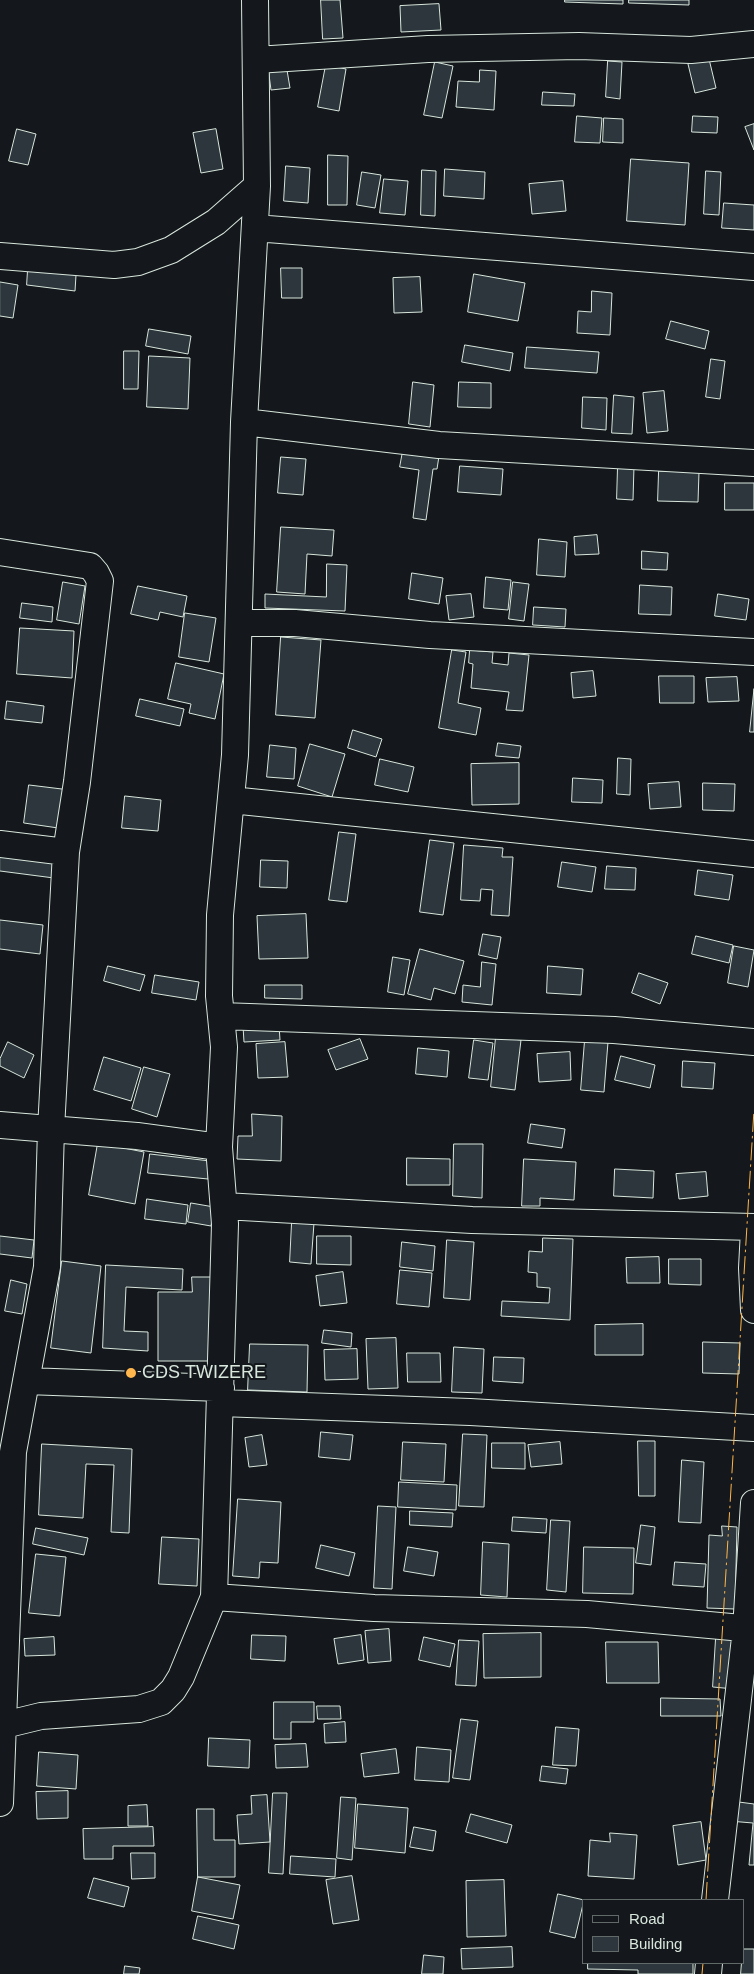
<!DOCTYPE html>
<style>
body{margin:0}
#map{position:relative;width:754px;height:1974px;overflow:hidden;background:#14181c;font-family:Helvetica,sans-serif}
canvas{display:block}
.legend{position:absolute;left:582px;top:1899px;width:162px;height:65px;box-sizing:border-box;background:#14181c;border:1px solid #626a69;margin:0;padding:6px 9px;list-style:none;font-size:15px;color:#d8e6dc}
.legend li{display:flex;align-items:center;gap:10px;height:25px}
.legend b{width:25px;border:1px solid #626a69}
</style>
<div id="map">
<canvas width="754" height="1974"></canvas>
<ul class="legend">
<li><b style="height:6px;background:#14181c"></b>Road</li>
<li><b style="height:14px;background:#2c363c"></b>Building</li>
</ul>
</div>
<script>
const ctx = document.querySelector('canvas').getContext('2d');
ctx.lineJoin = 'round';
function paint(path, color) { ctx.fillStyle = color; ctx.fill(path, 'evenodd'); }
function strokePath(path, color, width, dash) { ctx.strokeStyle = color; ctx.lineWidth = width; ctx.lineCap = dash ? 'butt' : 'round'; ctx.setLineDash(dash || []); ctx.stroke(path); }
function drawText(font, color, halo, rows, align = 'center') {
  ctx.font = font + ' Helvetica,sans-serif'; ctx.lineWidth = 4; ctx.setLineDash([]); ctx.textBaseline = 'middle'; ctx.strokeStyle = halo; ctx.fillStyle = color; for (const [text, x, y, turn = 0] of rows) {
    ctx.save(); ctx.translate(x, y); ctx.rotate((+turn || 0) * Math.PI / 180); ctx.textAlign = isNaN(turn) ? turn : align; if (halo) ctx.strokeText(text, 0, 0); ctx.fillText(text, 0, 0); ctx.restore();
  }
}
const building = new Path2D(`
 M321,0h19l3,38 -20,1z
 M565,0h58v4l-58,-2z
 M629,0h60v5l-60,-2z
 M439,4l2,26 -40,2 -1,-26z
 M709,59l7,29 -21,5 -7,-29z
 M608,61l14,1 -2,37 -14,-2z
 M435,62l18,4 -11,52 -18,-3z
 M286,64l4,24 -19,2 -3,-23z
 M326,65l20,4 -7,42 -21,-4z
 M480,70l16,1 -2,39 -38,-3 2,-26 21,1z
 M543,92l32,2 -1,12 -32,-1z
 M577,116l25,2 -2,25 -25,-1z
 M693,116l25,1 -1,16 -25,-1z
 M604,118l19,1v24l-20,-1z
 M754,124v26l-9,-23z
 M17,129l19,5 -8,31 -19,-4z
 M216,129l7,40 -22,4 -8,-40z
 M328,155l20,1 -1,49h-19z
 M631,159l58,4 -4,62 -58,-4z
 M286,166l24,2 -2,35 -24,-2z
 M445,169l40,3 -1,27 -40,-3z
 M422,170l14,1 -1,45 -14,-1z
 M706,171l15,1 -2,43 -15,-1z
 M362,172l19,3 -6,33 -18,-3z
 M384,179l24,2 -3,34 -25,-2z
 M563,181l3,30 -34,3 -3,-30z
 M724,203l30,2v25l-32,-2z
 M281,268h21v30h-20z
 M28,269l48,6 -1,16 -48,-6z
 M474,274l51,9 -7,38 -50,-9z
 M420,277l2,35 -28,1 -1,-35z
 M0,282l18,3 -5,33 -13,-2z
 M592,291l20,2 -2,42 -33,-2 1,-22 13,1z
 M671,321l38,10 -4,18 -39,-10z
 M149,329l42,7 -3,18 -42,-8z
 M465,345l48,8 -3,18 -48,-9z
 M527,347l72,5 -2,21 -72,-5z
 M124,351h15l-1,38h-14z
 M149,356l41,2 -2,51 -41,-2z
 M711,359l14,2 -5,38 -14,-2z
 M413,382l21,3 -4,42 -21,-3z
 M459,382l32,1v25l-33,-1z
 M664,391l4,40 -21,2 -4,-40z
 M614,395l20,2 -2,37 -20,-1z
 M583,397l24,1 -1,32 -24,-2z
 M403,451l36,5 -2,13h-4l-7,51 -13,-2 6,-48 -19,-3z
 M281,457l25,2 -3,36 -25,-2z
 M618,465l16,1 -1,34 -16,-1z
 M460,466l43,3 -2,26 -43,-3z
 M659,471l40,1 -1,30 -40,-1z
 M725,483h29v27h-29z
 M281,527l53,3 -2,26 -25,-2 -2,40 -28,-2z
 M597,535l2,19 -24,1 -1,-18z
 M539,539l28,3 -2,35 -28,-2z
 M642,551l26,2 -1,17 -25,-1z
 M327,564l20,1 -2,46 -80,-3v-14l61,3z
 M412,573l31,5 -4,26 -30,-5z
 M486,577l25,3 -3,30 -24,-2z
 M63,582l22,4 -6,38 -22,-4z
 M513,582l16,2 -5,37 -15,-2z
 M640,585l32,2 -1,28 -32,-1z
 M138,586l49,10 -4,21 -23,-5 -2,8 -27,-6z
 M471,594l3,23 -25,3 -3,-24z
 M718,594l31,5 -3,21 -31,-4z
 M22,603l31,4 -1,15 -32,-4z
 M534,607l32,2 -1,18 -32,-2z
 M185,613l31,5 -7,44 -30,-5z
 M20,628l54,3 -2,47 -55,-4z
 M281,637l40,3 -6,78 -39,-3z
 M452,650l14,2 -8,51 23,5 -5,27 -37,-7z
 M470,650l23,2 -1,11 16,2 1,-12 20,2 -6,56 -17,-1 3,-18 -38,-4 2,-24 -4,-1z
 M176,663l48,11 -9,45 -26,-6 2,-9 -23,-5z
 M593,671l3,25 -23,2 -2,-25z
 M659,676h35v27h-34z
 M737,677l2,24 -31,1 -2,-24z
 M754,689v43h-4z
 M140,699l44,10 -4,17 -44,-10z
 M7,701l37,5 -2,17 -37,-4z
 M353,730l29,9 -6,18 -28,-9z
 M498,743l23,3 -2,12 -23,-2z
 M310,744l35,10 -13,43 -34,-11z
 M270,745l26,3 -2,31 -27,-2z
 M618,758l13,1 -1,36 -13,-1z
 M380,759l34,8 -6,25 -33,-7z
 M519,763v41l-47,1 -1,-41z
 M573,778l30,2 -1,23 -30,-1z
 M679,782l2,25 -31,2 -2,-25z
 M703,783l32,1 -1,27 -31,-1z
 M29,785l41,5 -5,39 -41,-6z
 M125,796l36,4 -3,31 -36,-3z
 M339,832l17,2 -9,68 -18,-2z
 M430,840l24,3 -11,72 -23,-3z
 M464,845l39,3 -1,9h11l-4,59 -18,-1 2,-25 -12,-1 -1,12 -19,-1z
 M0,852l57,8 -3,18 -54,-7z
 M261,860l27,1 -1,27 -27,-1z
 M562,862l34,5 -4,25 -34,-5z
 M607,866l29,2 -1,22 -30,-1z
 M698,870l35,5 -4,25 -34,-5z
 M306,914l2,44 -49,1 -2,-43z
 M0,920l43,5 -3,29 -40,-5z
 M483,934l18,3 -4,22 -18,-4z
 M696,936l37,9 -4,18 -37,-9z
 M734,946l20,4 -6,37 -20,-4z
 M420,949l44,12 -9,33 -21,-6 -3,12 -23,-6z
 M393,957l17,3 -6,35 -16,-3z
 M482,962l14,2 -4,41 -30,-3 1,-17 17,2z
 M108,966l37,9 -5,16 -36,-10z
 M548,966l35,3 -2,26 -34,-2z
 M639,973l29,10 -8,21 -28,-11z
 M155,975l44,7 -3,18 -44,-7z
 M265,985h37v14l-37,-1z
 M279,1025l1,15 -36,2 -1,-16z
 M496,1037l25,3 -6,50 -24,-3z
 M360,1039l8,20 -32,11 -8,-20z
 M474,1040l19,3 -5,37 -19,-2z
 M585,1040l23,2 -4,50 -23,-2z
 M8,1042l26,13 -10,23 -24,-12v-7z
 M285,1042l3,35 -30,1 -2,-34z
 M418,1048l31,3 -2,26 -31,-3z
 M570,1052l1,28 -32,2 -2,-28z
 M621,1056l34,9 -5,23 -35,-8z
 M104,1057l37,11 -10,33 -37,-11z
 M683,1061l32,2 -2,26 -31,-2z
 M144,1067l26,7 -13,43 -25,-8z
 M252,1114l30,2 -1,45 -44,-2 1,-23h14z
 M531,1124l34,5 -3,19 -34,-5z
 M98,1143l46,9 -9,52 -46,-9z
 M454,1144h29l-1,54 -29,-2z
 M150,1154l60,7 -2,18 -60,-6z
 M407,1158l43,1v26h-43z
 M524,1159l52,3 -2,38 -34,-2v8h-18z
 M615,1169l39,2 -1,27 -39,-2z
 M706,1172l2,24 -29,3 -3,-25z
 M147,1199l41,6 -2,19 -41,-5z
 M191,1203l23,4 -3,19 -23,-4z
 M292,1222l22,1 -3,41 -21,-2z
 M0,1236l34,4 -2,18 -32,-4z
 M317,1236h34v29l-34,-1z
 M543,1238l30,1 -3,81 -69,-4 1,-15 47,2 1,-15 -13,-1v-14l-9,-1 1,-21 13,1z
 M447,1240l27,2 -4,58 -26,-2z
 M402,1242l33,4 -2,25 -33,-4z
 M659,1257l1,26h-33l-1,-25z
 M669,1259h32v26l-32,-1z
 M62,1261l39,5 -10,87 -40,-5z
 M106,1265l77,4 -1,21 -56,-3 -2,44 24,1v19l-45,-3z
 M400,1270l32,3 -3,34 -32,-3z
 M343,1272l4,31 -27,3 -4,-30z
 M192,1277h21v84h-55v-69h34z
 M11,1280l16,4 -5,30 -17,-3z
 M643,1324v31h-48v-30z
 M324,1330l28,3 -1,14 -29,-4z
 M396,1338l2,50 -30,1 -2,-50z
 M703,1342l37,1 -1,31 -36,-1z
 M250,1344l58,1 -1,47 -59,-2z
 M454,1347l30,2 -2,44 -30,-1z
 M357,1349l1,30 -33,1 -1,-30z
 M407,1353h33l1,29h-33z
 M494,1357l30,1 -1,25 -30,-2z
 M321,1432l32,3 -3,25 -31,-3z
 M463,1434l24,1 -3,72 -25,-1z
 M262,1435l5,30 -18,2 -4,-29z
 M638,1441h17v55h-16z
 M403,1442l43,2 -2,38 -43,-2z
 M560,1442l2,22 -31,3 -3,-22z
 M492,1443h33v26l-33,-1z
 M42,1444l90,5 -3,84 -18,-1 3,-67 -28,-1 -3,54 -44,-3z
 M682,1460l22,2 -3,61 -22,-1z
 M399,1482l58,3 -1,25 -58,-3z
 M238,1499l43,3 -3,61 -18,-1 -1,16 -26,-2z
 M378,1506l18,1 -4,82 -18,-1z
 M410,1511l43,2 -1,14 -42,-2z
 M513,1517l34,2 -1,14 -34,-2z
 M551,1520l19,1 -4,71 -19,-2z
 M641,1525l14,2 -4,38 -15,-2z
 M722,1526l15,1 -2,82 -28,-1 2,-73 13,1z
 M36,1528l52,10 -4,17 -51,-11z
 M162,1537l37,2 -2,47 -38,-2z
 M483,1542l26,2 -2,53 -26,-2z
 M321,1545l34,8 -6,23 -33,-8z
 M408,1547l30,5 -4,24 -30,-5z
 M584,1547l50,1 -1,46 -50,-1z
 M36,1554l30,3 -6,59 -31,-3z
 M675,1562l31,2 -2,23 -31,-2z
 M389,1629l2,32 -23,2 -3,-32z
 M541,1633v44l-57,1 -1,-44z
 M252,1635l34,1 -1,25 -34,-2z
 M361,1635l3,25 -26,4 -4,-25z
 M54,1637l1,18 -30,1 -1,-17z
 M424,1637l31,7 -5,23 -31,-7z
 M716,1638l20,1 -2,50 -21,-2z
 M459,1640l20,1 -3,45 -20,-1z
 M606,1642h52l1,41h-52z
 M661,1698l59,1 1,17h-60z
 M274,1702h40v20h-23v17h-17z
 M317,1706h23l1,13h-23z
 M461,1719l17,2 -8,59 -17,-2z
 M345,1722l1,20 -21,1 -1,-19z
 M556,1727l23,2 -3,37 -23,-1z
 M209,1738l41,2 -1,28 -41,-2z
 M306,1744l2,23 -32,1 -1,-23z
 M417,1747l34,3 -2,32 -34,-2z
 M396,1749l3,24 -35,4 -3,-23z
 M39,1752l39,3 -2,34 -39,-3z
 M542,1766l26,3 -2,15 -26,-3z
 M68,1791v27l-31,1 -1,-27z
 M273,1793h14l-4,81 -14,-1z
 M267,1795l3,47 -31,2 -2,-29 15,-1 -1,-18z
 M341,1797l15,1 -4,62 -15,-2z
 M731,1801l23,3v61h-5l4,-42 -24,-2z
 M358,1804l50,4 -3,45 -50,-5z
 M147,1805l1,21h-20v-20z
 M197,1809h17v31h21v37h-37z
 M471,1814l41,11 -5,18 -41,-11z
 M701,1822l5,38 -28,5 -5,-39z
 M153,1827l1,19h-41v13h-29l-1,-30z
 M414,1827l22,4 -3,20 -23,-4z
 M610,1833l27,2 -3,44 -46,-3 2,-36 20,2z
 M131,1853h24v25l-23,1z
 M291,1856l45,3 -1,18 -45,-3z
 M352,1876l7,44 -26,4 -7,-44z
 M198,1877l42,8 -7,34 -41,-8z
 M94,1878l35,9 -5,20 -36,-9z
 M504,1880l2,56 -39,1 -1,-56z
 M558,1894l26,6 -9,38 -25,-6z
 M198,1916l41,9 -5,24 -41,-10z
 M512,1947l1,20 -51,2 -1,-20z
 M743,1949h11v25h-13z
 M424,1955l20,2 -1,17h-21z
 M588,1963h105v11h-55v-4l-50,-1z
 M125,1966l15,2 -1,6h-15z`);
paint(building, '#2c363c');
strokePath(building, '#d8e6dc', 1);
const minor = new Path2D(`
 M256,60l172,-11 151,-3 112,4 63,-6
 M255,228l499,39
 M0,256l114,9 24,-3 33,-12 45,-28 41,-36
 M244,422l195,23 315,18
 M0,552l90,14 6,7 4,8 -23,201 -11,70 -15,277 -4,138 -34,185 -13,351
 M239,623h56l135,12 324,17
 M231,800l523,54
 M0,844l66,8
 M221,1016l393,14 140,12
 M0,1125l137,11 82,11
 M224,1206l248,14 282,7
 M754,1230l-2,38 2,42
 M26,1381l195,7
 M220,1403l250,9 284,16
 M214,1597l160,11 213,6 167,15
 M4,1725l37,-9 98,-7 22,-7 12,-12 8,-13 33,-80 11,-373 -6,-77 5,-100 -5,-51 1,-81 15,-160 9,-333 13,-236 -2,-186
 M715,1900l31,-271 8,-126
 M708,1974l1,-11`);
strokePath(minor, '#d8e6dc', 28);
strokePath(minor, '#14181c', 26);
strokePath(new Path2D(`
 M706,1900l48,-790
 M702,1974l1,-11`), '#ffb74d', 1, [18, 4, 2.5, 4]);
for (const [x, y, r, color] of [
 [131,1373,6,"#ffb74d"]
]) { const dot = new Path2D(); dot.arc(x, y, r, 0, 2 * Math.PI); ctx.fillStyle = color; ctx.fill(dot); strokePath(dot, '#14181c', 2); }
drawText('18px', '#d8e6dc', '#14181c', [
 ["CDS TWIZERE",142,1373]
], 'left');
</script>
